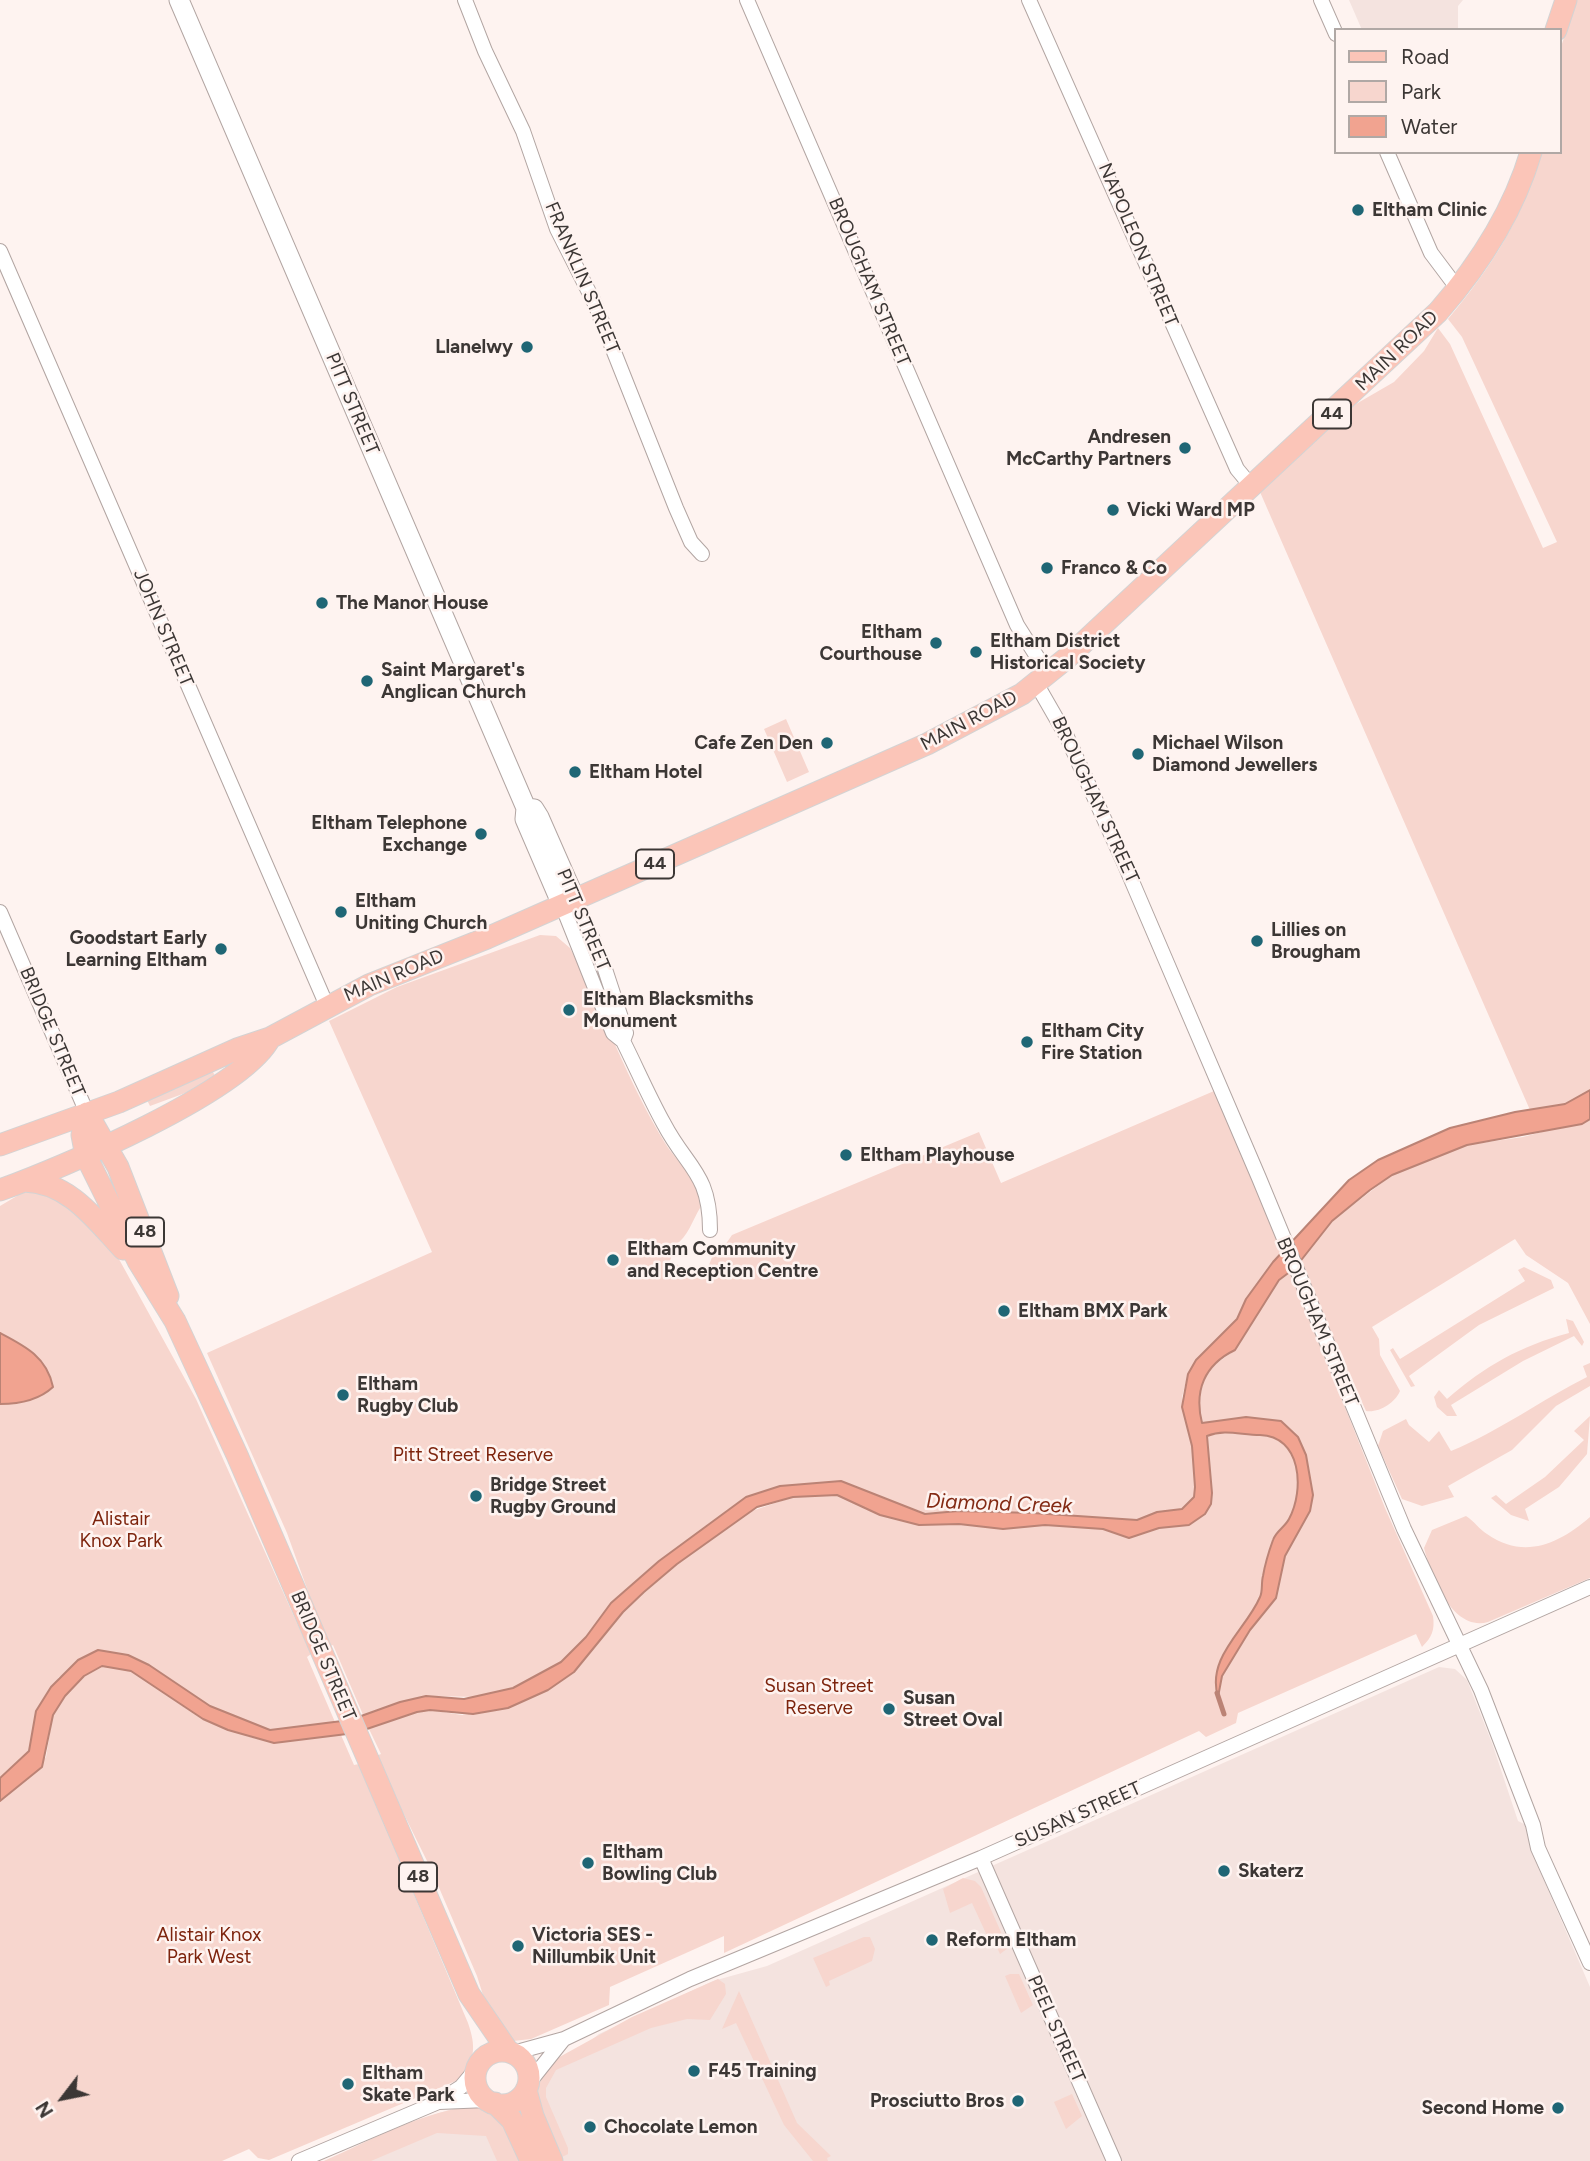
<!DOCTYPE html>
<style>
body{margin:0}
#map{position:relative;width:1590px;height:2161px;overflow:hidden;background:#fef3f0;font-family:Figtree,sans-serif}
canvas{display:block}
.legend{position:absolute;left:1334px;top:28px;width:228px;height:126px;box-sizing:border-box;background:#fef3f0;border:2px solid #b0a8a5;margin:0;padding:9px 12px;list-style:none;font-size:21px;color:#3c3735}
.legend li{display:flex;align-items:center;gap:14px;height:35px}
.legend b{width:35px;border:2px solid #b0a8a5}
.north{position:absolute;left:28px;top:2063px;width:70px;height:70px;-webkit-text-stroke:5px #fef3f0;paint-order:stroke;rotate:238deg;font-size:19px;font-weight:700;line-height:28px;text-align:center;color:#3c3735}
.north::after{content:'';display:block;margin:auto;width:24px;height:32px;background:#3c3735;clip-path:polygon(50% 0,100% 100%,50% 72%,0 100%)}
</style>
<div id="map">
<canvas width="1590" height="2161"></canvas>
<ul class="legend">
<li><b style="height:9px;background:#fbc5b8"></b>Road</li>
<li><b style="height:19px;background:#f7d6ce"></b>Park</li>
<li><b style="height:19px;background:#f1a390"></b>Water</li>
</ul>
<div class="north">N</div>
</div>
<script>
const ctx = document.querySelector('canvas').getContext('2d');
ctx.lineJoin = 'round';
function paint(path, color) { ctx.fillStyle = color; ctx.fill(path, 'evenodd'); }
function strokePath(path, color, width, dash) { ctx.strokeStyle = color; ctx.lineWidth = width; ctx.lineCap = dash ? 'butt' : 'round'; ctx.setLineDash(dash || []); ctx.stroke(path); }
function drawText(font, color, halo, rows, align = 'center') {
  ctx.font = font + ' Figtree,sans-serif'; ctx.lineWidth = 5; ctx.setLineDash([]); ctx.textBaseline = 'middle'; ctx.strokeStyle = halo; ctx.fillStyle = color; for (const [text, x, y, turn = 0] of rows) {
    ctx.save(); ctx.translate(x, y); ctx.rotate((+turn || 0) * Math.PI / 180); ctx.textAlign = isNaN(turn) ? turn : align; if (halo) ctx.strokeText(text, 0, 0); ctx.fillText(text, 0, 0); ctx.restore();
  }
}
paint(new Path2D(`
 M1349,0h114l-5,6v24h-96z
 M1439,1667l16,2 12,11 25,63 26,78 8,4 5,25 59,137v174h-1032l-22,-77 63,-50 114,-53 54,-15z
 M455,2108l70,53h-201l97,-42z`), '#f4e3df');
paint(new Path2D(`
 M1576,0h14v1090l-25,14 -35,6 -270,-618 96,-88 38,-22 30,-31 14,-23 12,16 93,204 14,-6 -95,-205 -14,-18c44,-52 75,-102 93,-167h19v-102z
 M786,719l23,53 -22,10 -23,-53z
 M540,935l16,1 14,12c34,65 57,133 95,195 13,21 37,37 35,65 -8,13 -12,29 -25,37l-5,16 34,17 10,-26 9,-4 9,-13 247,-103 22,51 213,-92 69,162 -37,46 -9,20 -41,41 -8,14 -6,23 10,49 3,41 -1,10 -12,12 -25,3 -20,8 -104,-7 -75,-2 -33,3 -85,-33 -60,5 -34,11 -87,64 -48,42 -25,34 -25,25 -17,12 -31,14 -33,9 -54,-1 -62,21 -31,-72 -5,2 -41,-114 -80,-180 225,-101 -103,-231 68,-34z
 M212,1070l3,6 -27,16 -38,14 -3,-6z
 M1590,1119v205l-22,-41 -42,-28 -11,-16 -143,88 7,12 1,16 20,36c-5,12 -21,22 -34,20l-67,-148 33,-42 60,-46 75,-30 56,-8z
 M27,1190l26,3 57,52 10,16 76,138 115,255 -4,3 28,65c-20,3 -44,10 -64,8 -48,-5 -103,-51 -143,-75l-69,22 -23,34 -7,40 -29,27v-572z
 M1524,1267l27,13 3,8 -75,37 -70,51 6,10 -4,1 -21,-37 3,-2 7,11 125,-78 -7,-11z
 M1291,1271l94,237 48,108c2,14 -1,21 -11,31l-6,-13 -178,79 -2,10 -30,14 -7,-6 -475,222v-17l-114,51 -1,18 -78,34 -18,2 -25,-30 -11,-35 -46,-107 -51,-103 -4,-10 5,-2 -12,-25 20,-10 28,-7 13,-2 32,5 46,-7 40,-18 26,-18 49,-60 54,-48 69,-51 47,-16 44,-2 43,20 39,10 40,-1 44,5 42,-4 58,4 26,9 30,-10 30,-3 16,-11 6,-10 1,-11 -6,-56 -9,-33 2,-17 14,-21 22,-16 44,-70z
 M1566,1319l7,2 11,21 -2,4 -8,-10 -51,25 -72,44 6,11h-10l-10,-9 -3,-10 5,-7 8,9c38,-33 73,-53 122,-66z
 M1590,1363v23l-34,20 -44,44 -64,36 6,11 -32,9 -20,-7 -24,-53 5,-15 23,-12 3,6 20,17 10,-11 12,20c49,-20 90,-51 136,-74l-4,-11z
 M1590,1416l-3,38 -28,33 -34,22 4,12 -18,-6 -20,-17 5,-3 10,9 39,-27 39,-37 -10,-9z
 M1466,1516c8,5 13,13 21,18 37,26 72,10 103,-17v61l-102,44c-36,10 -57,-47 -64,-74l8,-18z
 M102,1666l29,5 71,48 48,18 24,6 67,-8 13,30 5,-1 109,259c8,23 8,38 -10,57l-189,80 -11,-2 -9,-9 -27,12h-222v-360l46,-44 7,-43 12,-18 19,-20z
 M963,1878l12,3 6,6 27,61 -8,6 -7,-15 -4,1 -17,-37 -22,10 -7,-24z
 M864,1937h6l5,12 -3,12 -43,20 1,4 -4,2 -13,-29z
 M1010,1974h9l14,31 -12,8 -16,-37z
 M718,1979l7,5 1,10 -16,26 -23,-1 -36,9 -95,42 -10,18v9l22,51v6l-8,4 -26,-66 20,-32 78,-43z
 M739,1991l58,132 34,33 -4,2 1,3h-15l-29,-36 -48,-102 -14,6z
 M1072,2094l10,22 -16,13 -12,-27z
 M480,2106l19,8 26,47h-28l-11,-25 -49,-3 -66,28h-47c50,-22 101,-52 156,-55z`), '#f7d6ce');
const water = new Path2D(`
 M1590,1090v29l-8,5 -115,21 -75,30 -22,15 -38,31 -37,47 -16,12 -44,70c-31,15 -41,41 -33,73l44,-6 35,4 17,16 8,18 7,40 -3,16 -25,45 -9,42 -26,32 -28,46 -4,21c-12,-40 28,-67 42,-100 3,-6 1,-14 3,-21 2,-12 6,-25 10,-36 3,-9 12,-13 16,-21 16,-30 12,-83 -29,-84 -19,0 -35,-6 -53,1l5,57 -1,11 -6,10 -16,11 -30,3 -30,10 -26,-9 -58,-4 -42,4 -44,-5 -40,1 -39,-10 -43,-20 -44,2 -36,10 -80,57 -33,28 -21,20 -49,60 -26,18 -40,18 -35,6 -43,-4 -13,2 -62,21 -81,10 -46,-13 -25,-11 -72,-48 -29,-5 -18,10 -19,20 -12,19 -11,52 -42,34v-23l29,-27 7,-40 15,-24 27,-27 20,-10 30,5 21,10 61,41 60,24 80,-10 50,-18 26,-6 38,3 49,-11 48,-26 25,-25 25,-34 48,-42 87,-64 34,-11 61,-5 84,33 33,-3 75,2 104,7 20,-8 25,-3 12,-12 1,-10 -3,-41 -10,-39 6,-33 8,-14 41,-41 9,-20 27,-37 76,-82 29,-20 72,-32 65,-16 50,-8z
 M0,1333c25,13 47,24 53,54 -14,13 -35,17 -53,17z`);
paint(water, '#f1a390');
strokePath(water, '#bb8375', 2);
strokePath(new Path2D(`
 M1217,1693l7,21`), '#bb8375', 5);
const street = new Path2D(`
 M465,0l20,51 38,80 34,98 38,75 81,204 15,34 11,12
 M747,0l270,625 31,49
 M1029,0l208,469 15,18
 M1321,0l15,34
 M1387,152l44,101 27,36
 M0,251l327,755
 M1036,683l31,54 58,128 134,313 145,351 77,161 52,135 5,23 52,115
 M575,899l27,61 24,73 -3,8
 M562,905l51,128 10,8c14,28 26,56 41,83 23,44 46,49 46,106
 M0,912l87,201
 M981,1858l133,303
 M513,2053l51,-14 126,-60 291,-121 609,-271
 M528,2084l35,-44
 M439,2102l48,-2
 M299,2161l137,-58 25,-16 15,-18`);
const secondary = new Path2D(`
 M179,0l347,808 -1,11 37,86
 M526,808l8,1 5,8 36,82`);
const primary = new Path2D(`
 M1556,30l10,-30
 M87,1113l-5,22 4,21 52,105 37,60 62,134 232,539 39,57
 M87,1113l31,54 50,129
 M0,1145l119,-43 118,-53 33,-11 99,-53 118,-47 440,-194 95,-50 46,-37 370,-345c42,-48 75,-99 93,-160
 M24,1181c45,1 71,38 99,68
 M0,1190c59,-21 244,-99 270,-152
 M475 2078a27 27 0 1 1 54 0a27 27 0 1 1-54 0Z
 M526,2090l7,26 19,45
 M495,2103l17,17 19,41`);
strokePath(street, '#b2a5a2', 16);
strokePath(secondary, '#b2a5a2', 21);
strokePath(primary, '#d4d3d3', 23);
strokePath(street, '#fff', 14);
strokePath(secondary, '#fff', 19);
strokePath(primary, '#fbc5b8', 21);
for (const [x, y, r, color] of [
 [1358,210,7,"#1f6675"],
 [527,347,7,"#1f6675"],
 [1185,448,7,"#1f6675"],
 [1113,510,7,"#1f6675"],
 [1047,568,7,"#1f6675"],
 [322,603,7,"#1f6675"],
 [936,643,7,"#1f6675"],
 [976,652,7,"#1f6675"],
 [367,681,7,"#1f6675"],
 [827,743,7,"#1f6675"],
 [1138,754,7,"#1f6675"],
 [575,772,7,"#1f6675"],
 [481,834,7,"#1f6675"],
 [341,912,7,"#1f6675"],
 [1257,941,7,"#1f6675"],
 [221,949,7,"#1f6675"],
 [569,1010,7,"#1f6675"],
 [1027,1042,7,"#1f6675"],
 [846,1155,7,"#1f6675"],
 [613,1260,7,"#1f6675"],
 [1004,1311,7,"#1f6675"],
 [343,1395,7,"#1f6675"],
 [476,1496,7,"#1f6675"],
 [889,1709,7,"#1f6675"],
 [588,1863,7,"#1f6675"],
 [1224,1871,7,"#1f6675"],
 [932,1940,7,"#1f6675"],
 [518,1946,7,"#1f6675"],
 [694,2071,7,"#1f6675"],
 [348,2084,7,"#1f6675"],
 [1018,2101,7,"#1f6675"],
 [1558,2108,7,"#1f6675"],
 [590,2127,7,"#1f6675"]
]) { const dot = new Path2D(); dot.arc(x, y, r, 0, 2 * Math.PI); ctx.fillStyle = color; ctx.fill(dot); strokePath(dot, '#fef3f0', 2.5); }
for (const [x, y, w] of [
 [1332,414,38],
 [655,864,38],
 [145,1232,38],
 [418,1877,38]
]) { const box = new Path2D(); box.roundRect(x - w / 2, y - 14.5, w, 29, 5); ctx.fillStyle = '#fef3f0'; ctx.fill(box); strokePath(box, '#3c3735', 2); }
drawText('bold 18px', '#3c3735', null, [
 ["44",1332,414],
 ["44",655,864],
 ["48",145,1232],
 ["48",418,1877]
]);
drawText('bold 19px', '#3c3735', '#fef3f0', [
 ["Eltham Clinic",1372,210],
 ["Llanelwy",513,347,"right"],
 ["Andresen",1171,437,"right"],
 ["McCarthy Partners",1171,459,"right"],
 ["Vicki Ward MP",1127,510],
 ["Franco & Co",1061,568],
 ["The Manor House",336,603],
 ["Eltham",922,632,"right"],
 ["Courthouse",922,654,"right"],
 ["Eltham District",990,641],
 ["Historical Society",990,663],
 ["Saint Margaret's",381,670],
 ["Anglican Church",381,692],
 ["Cafe Zen Den",813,743,"right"],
 ["Michael Wilson",1152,743],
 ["Diamond Jewellers",1152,765],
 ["Eltham Hotel",589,772],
 ["Eltham Telephone",467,823,"right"],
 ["Exchange",467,845,"right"],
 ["Eltham",355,901],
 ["Uniting Church",355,923],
 ["Lillies on",1271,930],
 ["Brougham",1271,952],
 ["Goodstart Early",207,938,"right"],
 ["Learning Eltham",207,960,"right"],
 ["Eltham Blacksmiths",583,999],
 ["Monument",583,1021],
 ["Eltham City",1041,1031],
 ["Fire Station",1041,1053],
 ["Eltham Playhouse",860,1155],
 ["Eltham Community",627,1249],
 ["and Reception Centre",627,1271],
 ["Eltham BMX Park",1018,1311],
 ["Eltham",357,1384],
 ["Rugby Club",357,1406],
 ["Bridge Street",490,1485],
 ["Rugby Ground",490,1507],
 ["Susan",903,1698],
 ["Street Oval",903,1720],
 ["Eltham",602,1852],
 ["Bowling Club",602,1874],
 ["Skaterz",1238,1871],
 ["Victoria SES -",532,1935],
 ["Nillumbik Unit",532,1957],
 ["Reform Eltham",946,1940],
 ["F45 Training",708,2071],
 ["Eltham",362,2073],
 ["Skate Park",362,2095],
 ["Prosciutto Bros",1004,2101,"right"],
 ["Second Home",1544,2108,"right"],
 ["Chocolate Lemon",604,2127]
], 'left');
drawText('19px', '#3c3735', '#fef3f0', [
 ["NAPOLEON STREET",1138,245,67],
 ["FRANKLIN STREET",582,278,67],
 ["BROUGHAM STREET",869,282,67],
 ["MAIN ROAD",1397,351,-44],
 ["PITT STREET",352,404,67],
 ["JOHN STREET",163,628,67],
 ["MAIN ROAD",969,721,-28],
 ["BROUGHAM STREET",1095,800,65],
 ["PITT STREET",583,920,67],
 ["MAIN ROAD",394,976,-23],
 ["BRIDGE STREET",52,1032,67],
 ["BROUGHAM STREET",1317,1322,67],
 ["BRIDGE STREET",323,1656,67],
 ["SUSAN STREET",1078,1815,-24],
 ["PEEL STREET",1056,2029,66]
]);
drawText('19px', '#7d240d', '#fef3f0', [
 ["Pitt Street Reserve",473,1455],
 ["Alistair",121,1519],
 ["Knox Park",121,1541],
 ["Susan Street",819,1686],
 ["Reserve",819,1708],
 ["Alistair Knox",209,1935],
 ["Park West",209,1957]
]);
drawText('italic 21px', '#832a14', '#fef3f0', [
 ["Diamond Creek",999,1504,2]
]);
</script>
